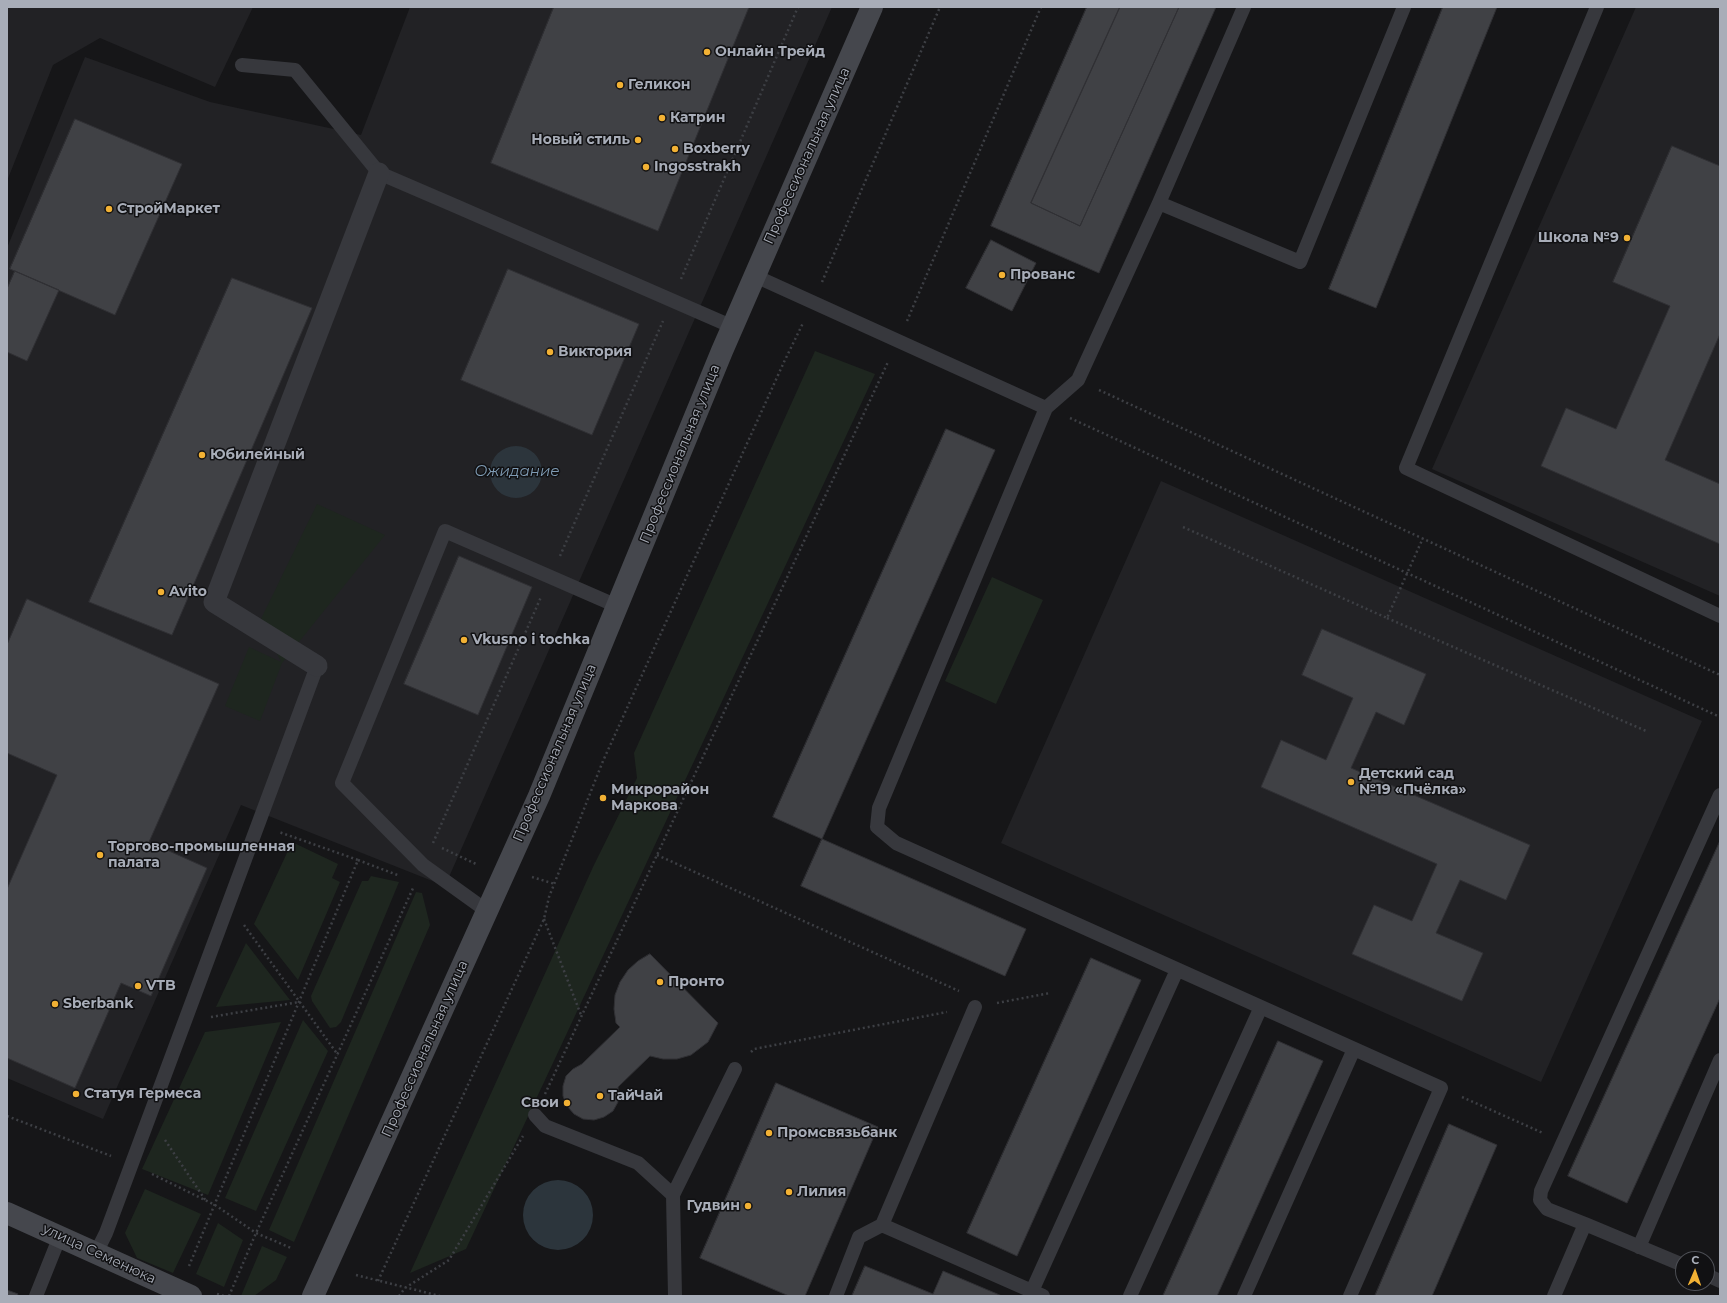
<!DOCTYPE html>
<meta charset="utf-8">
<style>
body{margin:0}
#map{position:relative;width:1727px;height:1303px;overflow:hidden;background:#161618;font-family:Montserrat,sans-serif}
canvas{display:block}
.frame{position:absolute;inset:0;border:8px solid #a8adb8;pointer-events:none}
.north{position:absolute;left:1675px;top:1251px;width:40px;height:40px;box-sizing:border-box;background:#111113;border:1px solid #4d4f55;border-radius:50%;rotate:2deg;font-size:11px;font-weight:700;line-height:16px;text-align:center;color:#a8adb8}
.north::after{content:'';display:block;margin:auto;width:14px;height:18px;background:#f2b134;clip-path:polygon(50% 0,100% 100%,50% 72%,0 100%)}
</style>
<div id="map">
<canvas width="1727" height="1303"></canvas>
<div class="frame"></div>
<div class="north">С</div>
</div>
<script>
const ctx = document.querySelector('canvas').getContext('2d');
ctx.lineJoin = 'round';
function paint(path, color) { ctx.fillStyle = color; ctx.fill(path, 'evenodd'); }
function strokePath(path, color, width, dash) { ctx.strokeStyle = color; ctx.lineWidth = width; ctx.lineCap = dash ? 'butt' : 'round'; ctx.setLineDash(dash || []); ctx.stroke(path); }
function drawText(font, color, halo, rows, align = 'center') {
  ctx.font = font + ' Montserrat,sans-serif'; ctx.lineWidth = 3; ctx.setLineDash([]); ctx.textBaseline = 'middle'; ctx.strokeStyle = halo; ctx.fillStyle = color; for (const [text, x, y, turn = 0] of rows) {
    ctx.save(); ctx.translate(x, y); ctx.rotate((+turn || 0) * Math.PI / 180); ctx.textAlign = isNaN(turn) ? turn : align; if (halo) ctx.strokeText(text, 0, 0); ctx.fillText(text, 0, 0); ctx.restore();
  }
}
paint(new Path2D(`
 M7,7h246l-38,80 -115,-49 -47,27 -46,116z
 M410,7h422l-387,879 -204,-81 -138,314 -96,-41v-830l78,-191 125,45 151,33z
 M1636,7h84v589l-288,-127z
 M1161,481l541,240 -161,361 -540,-239z`), '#222225');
paint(new Path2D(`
 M815,351l60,23 -409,875 -56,24 183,-406 44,-89 -3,-25z
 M317,504l68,31 -103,128 -22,58 -35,-15 24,-59 32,15 -20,-43z
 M992,577l51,23 -47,104 -51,-23z
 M292,842l46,22 -6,14 8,4 -42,98 -44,-56z
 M371,876l28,6 -58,140 -5,5 -6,1 -18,-27 -1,-5 51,-115h6z
 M416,892l6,1 8,32 -136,317 -25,-12z
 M246,943l44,57 -74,7z
 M303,1020l25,31 -72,160 -31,-13z
 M281,1022l-73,173 -66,-26 63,-137z
 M145,1189l56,25 -28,59 -36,-15 -12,-25z
 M218,1223l25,17 -19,47 -28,-13z
 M262,1246l25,11 -11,23 -22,16h-13z`), '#1e261f');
paint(new Path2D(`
 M490 472a26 26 0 1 1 52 0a26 26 0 1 1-52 0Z
 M523 1215a35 35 0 1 1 70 0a35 35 0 1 1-70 0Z`), '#2c353c');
const building = new Path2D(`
 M554,7h195l-91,224 -167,-68z
 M1087,7h33l-89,196 49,23 99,-219h37l-117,266 -108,-47z
 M1120,7h59l-99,219 -49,-23z
 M1443,7h54l-121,301 -47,-19z
 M75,119l107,45 -67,151 -105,-46z
 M1672,146l48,20v168l-55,126 55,24v60l-179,-78 25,-58 50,21 54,-123 -57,-24z
 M991,240l45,23 -24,48 -46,-23z
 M508,269l131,55 -47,111 -131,-55z
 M15,271l44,19 -32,71 -20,-9v-63z
 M232,278l80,30 -140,327 -83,-33z
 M946,429l49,21 -173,389 -49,-22z
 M459,556l73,31 -54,128 -74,-31z
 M27,599l192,85 -70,158 58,26 -56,128 -30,-13 -46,105 -68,-30v-169l50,-114 -50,-22v-108z
 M1322,629l104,45 -22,51 -28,-13 -25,56 179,77 -24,55 -46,-20 -24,53 47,20 -21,48 -110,-47 22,-49 38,16 25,-57 -176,-77 20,-47 45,20 27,-62 -51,-23z
 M822,839l204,90 -21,47 -204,-90z
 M1720,841v157l-93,205 -59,-27z
 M650,954l68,69 -10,19 -17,13 -14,4h-14l-13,-3 -32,31v15l-5,9 -9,6 -10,3 -11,-1 -9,-5 -7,-8 -4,-10v-10l3,-10 7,-7 9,-5 38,-37 -4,-4 -2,-14 1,-14 5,-13 8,-12 10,-9z
 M1091,958l50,22 -124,276 -50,-23z
 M1278,1041l45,20 -106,235h-54z
 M776,1083l102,44 -73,169h-16l-89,-38z
 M1449,1124l48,21 -65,151h-57z
 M865,1266l68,28 10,-23 59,25h-150z
 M7,1290l11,4 -1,2h-10z`);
paint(building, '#404145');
strokePath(building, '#303034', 1);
strokePath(new Path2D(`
 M681,279l117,-272
 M822,282l118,-275
 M907,321l134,-314
 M1099,390l621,285
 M1070,418l650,299
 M1183,527l204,91 36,-80
 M560,556l103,-235
 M1387,618l259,113
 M433,843l108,-246
 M442,848l34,16
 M657,855l302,136
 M358,860l42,16
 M532,877l23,7
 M544,919l37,96
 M244,925l94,130
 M997,1003l53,-10
 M211,1017l88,-15
 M751,1052l3,-3 193,-37
 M545,1094l343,-732
 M1462,1097l81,36
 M7,1116l104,40
 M165,1140l41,61
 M152,1174l63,31 41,28 35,15
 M189,1266l169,-406 -79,-28
 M356,1275l84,21
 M378,1281l166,-362 5,-22 54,-136 181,-399 19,-39
 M217,1294l7,2
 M229,1296l27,-63 158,-347
 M399,1296l6,-8 44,-28 74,-124`), '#3d3f44', 2.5, [2, 3]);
strokePath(new Path2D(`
 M1597,7l-191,461 314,148
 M242,65l53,5 84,103 79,34 275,120
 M1159,203l141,59 104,-255
 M755,276l291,132 32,-28 81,-177 85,-196
 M1046,408l-167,400 -2,19 19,16 545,245 -91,208
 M487,911l-64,-46 -81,-82 103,-252 172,75
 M535,1115l10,11 93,37 35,32 2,101
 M673,1195l62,-126
 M1585,1224l-38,-15 -7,-9 1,-9 179,-396
 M882,1225l93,-218
 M1639,1247l81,-187
 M96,1253l10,-20 211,-567
 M1707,1275l13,6
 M1032,1291l145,-321
 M36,1296l24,-60
 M836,1296l23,-59 23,-12 161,71
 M1130,1296l131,-289
 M1244,1296l110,-247
 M1554,1296l31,-72 98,41`), '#37383d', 14);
strokePath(new Path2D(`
 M317,666l-103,-64 165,-429`), '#37383d', 21);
strokePath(new Path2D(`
 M7,1213l184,83
 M313,1296l226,-500 183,-445 150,-344`), '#45474d', 22);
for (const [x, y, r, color] of [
 [707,52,4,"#f2b134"],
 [620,85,4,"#f2b134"],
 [662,118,4,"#f2b134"],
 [638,140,4,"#f2b134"],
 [675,149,4,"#f2b134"],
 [646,167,4,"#f2b134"],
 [109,209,4,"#f2b134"],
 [1627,238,4,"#f2b134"],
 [1002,275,4,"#f2b134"],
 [550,352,4,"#f2b134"],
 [202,455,4,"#f2b134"],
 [161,592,4,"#f2b134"],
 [464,640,4,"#f2b134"],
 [1351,782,4,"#f2b134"],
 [603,798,4,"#f2b134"],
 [100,855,4,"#f2b134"],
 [660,982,4,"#f2b134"],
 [138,986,4,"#f2b134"],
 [55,1004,4,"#f2b134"],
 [76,1094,4,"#f2b134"],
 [600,1096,4,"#f2b134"],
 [567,1103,4,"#f2b134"],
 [769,1133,4,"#f2b134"],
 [789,1192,4,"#f2b134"],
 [748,1206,4,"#f2b134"]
]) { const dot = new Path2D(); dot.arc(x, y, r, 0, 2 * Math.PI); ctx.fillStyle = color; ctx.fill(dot); strokePath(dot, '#111113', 1.5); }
drawText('bold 14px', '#a8adb8', '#111113', [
 ["Онлайн Трейд",715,52],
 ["Геликон",628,85],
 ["Катрин",670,118],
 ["Новый стиль",630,140,"right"],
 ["Boxberry",683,149],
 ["Ingosstrakh",654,167],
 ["СтройМаркет",117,209],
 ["Школа №9",1619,238,"right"],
 ["Прованс",1010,275],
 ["Виктория",558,352],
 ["Юбилейный",210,455],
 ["Avito",169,592],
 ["Vkusno i tochka",472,640],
 ["Детский сад",1359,774],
 ["№19 «Пчёлка»",1359,790],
 ["Микрорайон",611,790],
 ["Маркова",611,806],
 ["Торгово-промышленная",108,847],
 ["палата",108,863],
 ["Пронто",668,982],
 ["VTB",146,986],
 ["Sberbank",63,1004],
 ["Статуя Гермеса",84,1094],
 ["ТайЧай",608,1096],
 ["Свои",559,1103,"right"],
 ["Промсвязьбанк",777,1133],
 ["Лилия",797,1192],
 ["Гудвин",740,1206,"right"]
], 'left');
drawText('14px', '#a8adb8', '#111113', [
 ["Профессиональная улица",807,156,-66],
 ["Профессиональная улица",680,454,-68],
 ["Профессиональная улица",555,753,-67],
 ["Профессиональная улица",425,1049,-66],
 ["улица Семенюка",99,1254,25]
]);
drawText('italic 15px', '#7f9bb3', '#111113', [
 ["Ожидание",517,472]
]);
</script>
